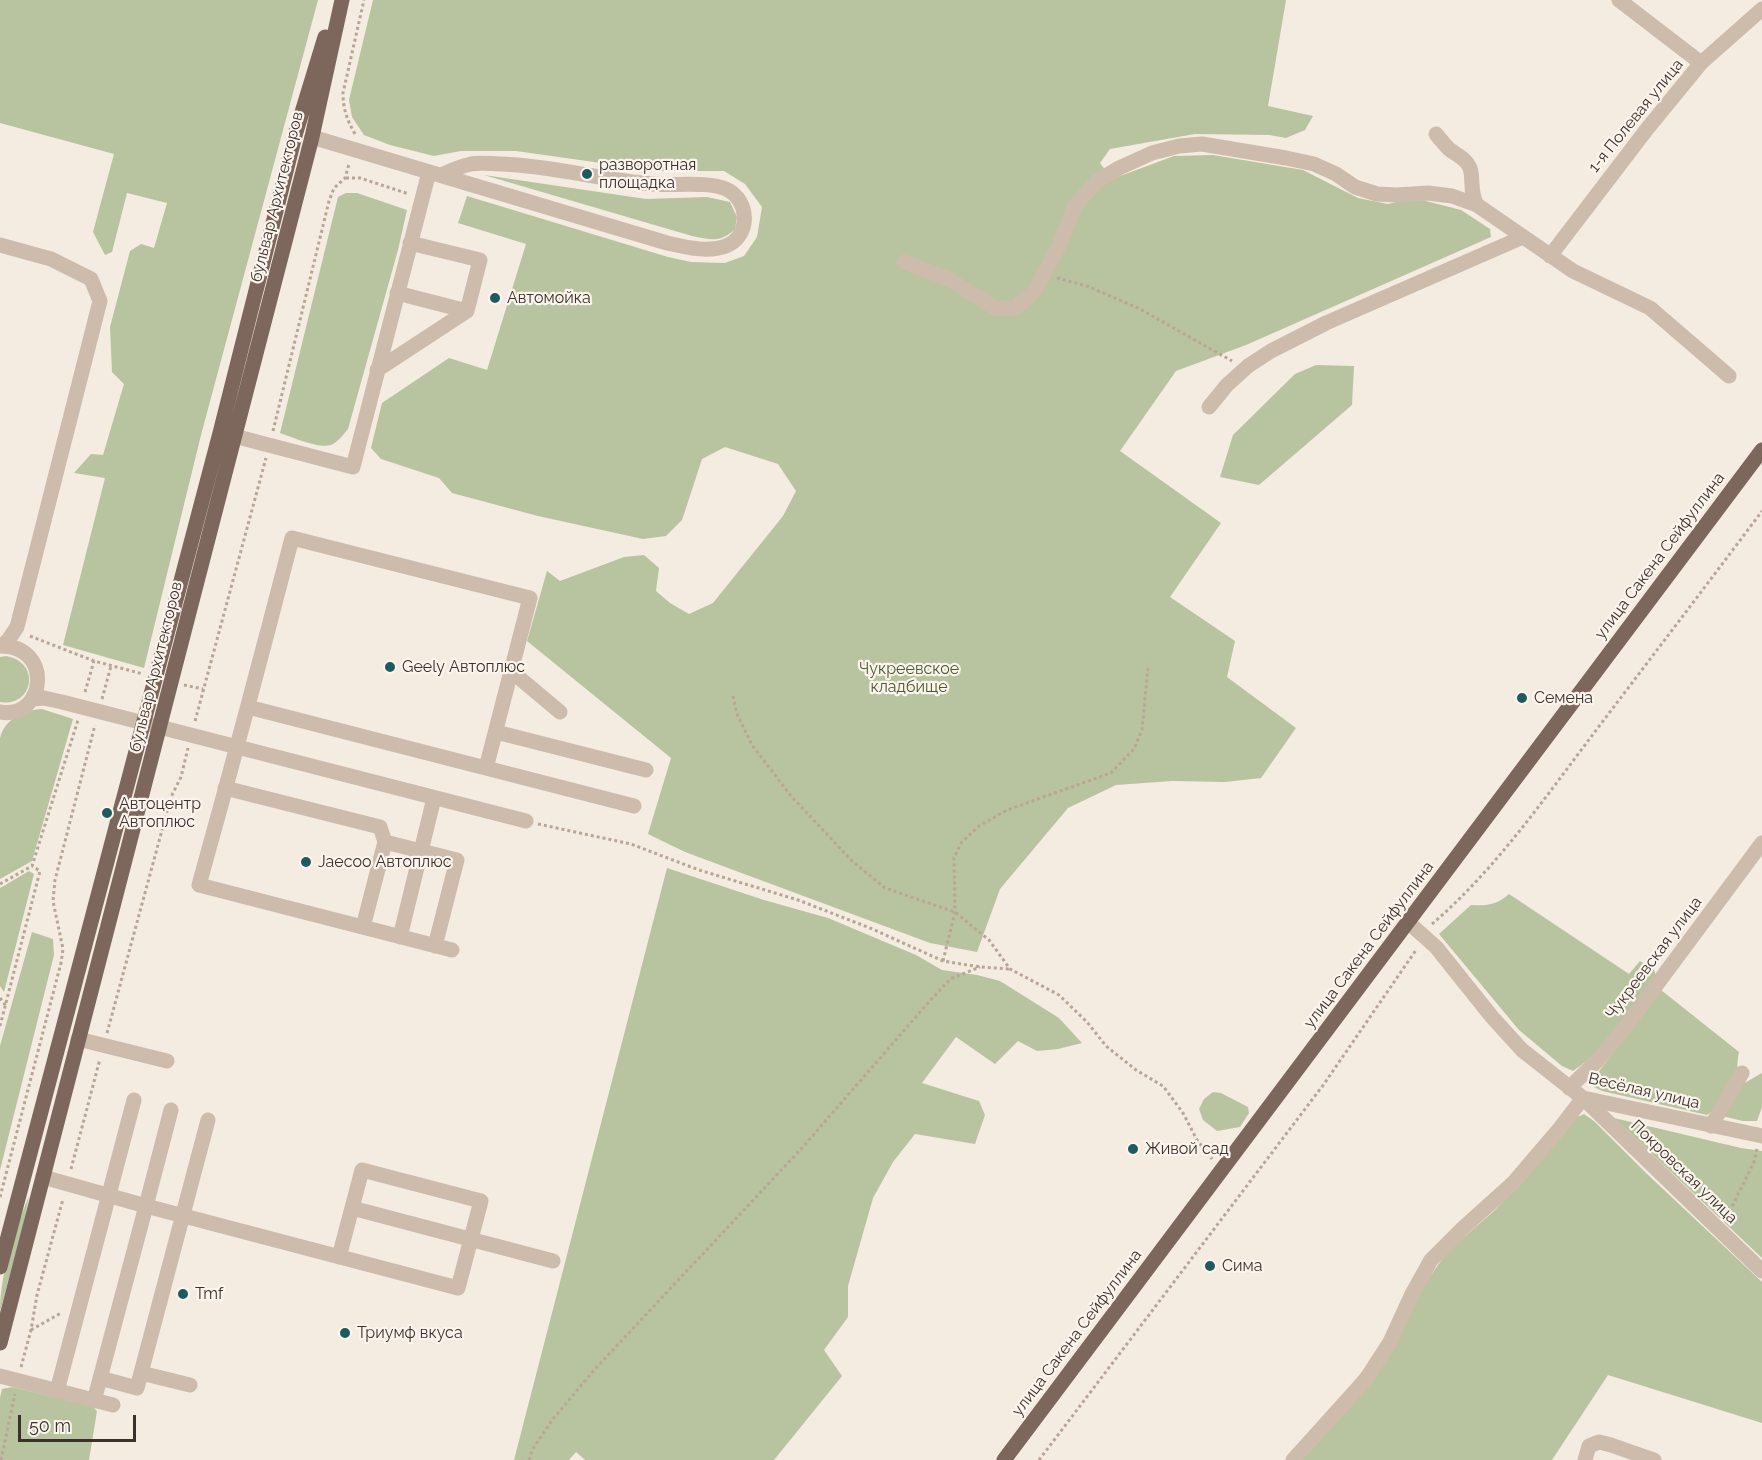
<!DOCTYPE html>
<meta charset="utf-8">
<style>
body{margin:0}
#map{position:relative;width:1762px;height:1460px;overflow:hidden;background:#f4ebe1;font-family:Raleway,sans-serif}
canvas{display:block}
.scale{position:absolute;left:18px;top:1415px;width:118px;height:27px;box-sizing:border-box;border:3px solid #3b302b;border-top:0;padding-left:8px;font-size:18px;line-height:21px;white-space:nowrap;color:#3b302b;-webkit-text-stroke:4px #fbf5ee;paint-order:stroke}
</style>
<div id="map">
<canvas width="1762" height="1460"></canvas>
<div class="scale">50 m</div>
</div>
<script>
const ctx = document.querySelector('canvas').getContext('2d');
ctx.lineJoin = 'round';
function paint(path, color) { ctx.fillStyle = color; ctx.fill(path, 'evenodd'); }
function strokePath(path, color, width, dash) { ctx.strokeStyle = color; ctx.lineWidth = width; ctx.lineCap = dash ? 'butt' : 'round'; ctx.setLineDash(dash || []); ctx.stroke(path); }
function drawText(font, color, halo, rows, align = 'center') {
  ctx.font = font + ' Raleway,sans-serif'; ctx.lineWidth = 4.5; ctx.setLineDash([]); ctx.textBaseline = 'middle'; ctx.strokeStyle = halo; ctx.fillStyle = color; for (const [text, x, y, turn = 0] of rows) {
    ctx.save(); ctx.translate(x, y); ctx.rotate((+turn || 0) * Math.PI / 180); ctx.textAlign = isNaN(turn) ? turn : align; if (halo) ctx.strokeText(text, 0, 0); ctx.fillText(text, 0, 0); ctx.restore();
  }
}
paint(new Path2D(`
 M0,0h318l-117,435 -57,233 -81,-23 42,-167 -31,-5 17,-19 12,1 21,-71 -12,-12 -2,-45 20,-76 11,-7 13,4 13,-45 -40,-10 -15,59 -7,3 -12,-23 21,-78 -114,-31z
 M373,0h913l-18,106 45,10 -8,14 -19,8 -17,-3 -74,-1 -85,15 -10,14 12,16 62,-23 39,-1 90,15 55,28 30,6 26,-6 47,12 29,19 1,8 -245,108 -70,26 -56,80 101,72 -51,74 65,44 -8,36 69,51 -35,50 -36,4 -53,-1 -56,4 -48,23 -68,81 -23,63 -47,-9 -245,-91 -37,-18 23,-76 -144,-117 20,-70 13,10 64,-24 20,-2 15,13 -3,23 14,12 19,11 24,-11 70,-87 13,-25 -18,-27 -53,-17 -23,12 -20,61 -16,16 -23,3 -105,-23 -86,-23 -13,-15 -58,-19 -10,-11 11,-45 67,-45 38,12 39,-126 -68,-21 9,-27 201,61 23,5 34,1 19,-7 13,-19 5,-30 -17,-23 -21,-13h-66l-142,-20h-55l-27,5 -44,-11 -26,-10 -12,-18 -3,-17z
 M484,175l162,24 61,-2 23,5 7,15 -2,12c-15,14 -24,11 -43,7z
 M346,193h11l50,17 -9,40 -50,179c-5,6 -10,13 -17,16 -12,4 -39,-8 -51,-12l58,-236z
 M1316,365l38,1 -2,39 -93,80 -39,-8 13,-42 62,-61z
 M6,656c36,6 27,52 -6,46v-45z
 M42,709l31,10 -41,142 -32,18v-141c5,-19 23,-28 42,-29z
 M667,868l97,32 64,18 88,37 26,15 35,5 23,6 59,37 23,25 -24,6 -21,2 -19,-10 -23,23 -39,-27 -34,46 57,18 6,14 -10,29 -60,-10 -22,28 -20,36 -25,88v31l-24,33 18,26 -68,84h-189l-9,-8 -7,8h-55z
 M29,871l5,3 -30,118 -4,-6v-98z
 M1509,894l120,80 11,-13 14,9 2,6c-25,33 -48,72 -83,95l-11,-5 -43,-36 -80,-96 32,-29c16,1 26,0 38,-11z
 M32,932l21,7 1,16 -54,215v-124z
 M1661,990l78,62c-2,8 -1,18 -4,24 -3,10 -20,35 -28,39l-105,-24 -10,-5 1,-7z
 M1762,1073v34l-5,14h-14l-21,-5 19,-31z
 M1213,1092l8,1 27,14 1,6 -9,14 -23,4 -14,-11 -4,-11 5,-10z
 M1584,1114l10,7 52,52 116,109v141l-154,-48 -56,85h-259l86,-110 68,-98 47,-41 31,-33 48,-59z
 M1614,1118l127,30 21,3v107z
 M29,1196l-7,35 -22,80c0,-37 15,-82 29,-115z
 M12,1387l79,19 6,5 -8,49h-89v-62l2,-9z`), '#b8c4a0');
strokePath(new Path2D(`
 M355,134c-8,-14 -12,-25 -12,-41l21,-93
 M346,178h14l49,16
 M1057,278l30,8 53,23 92,52
 M273,431l56,-230 5,-13 11,-10 4,-14
 M30,636l64,25 49,13
 M184,685l19,4
 M85,692l9,-31
 M733,696l4,18 15,31 39,51 61,65 33,27 70,24 34,28 21,29 49,26 28,27 19,24 30,24 27,16 20,27 14,27 15,19
 M102,699l9,-33
 M195,721l71,-263
 M538,824l93,20 68,26 99,30 72,28 73,33 37,6 30,2
 M0,884l32,-18 46,-146
 M1432,924c63,-54 112,-125 162,-191 56,-74 112,-147 168,-222
 M943,961l12,-49 -1,-54 7,-15 18,-17 28,-16 104,-37 23,-24 8,-19 6,-62
 M0,998l6,8
 M0,1026l40,-155 -8,-5
 M107,1033l64,-236 10,-20 7,-29
 M71,1169l29,-110
 M0,1197l61,-234 2,-14 -10,-48 2,-21 40,-155
 M1727,1217l27,-55 3,-13
 M31,1330l30,-17
 M21,1367l10,-37 6,-35 26,-96
 M1,1460l14,-66
 M529,1460l3,-10 21,-31 42,-50 207,-221 125,-144 23,-25 30,-12
 M1039,1460l285,-376 92,-134`), '#b9a596', 3, [3, 3]);
strokePath(new Path2D(`
 M1619,0l82,63
 M1436,134c4,5 8,10 13,15 7,6 17,9 21,19 4,13 -1,23 7,37
 M312,137l355,106c18,4 40,10 59,3 25,-10 24,-46 0,-57 -18,-8 -53,-3 -73,-5 -51,-4 -100,-18 -150,-20 -10,0 -23,-2 -32,0 -10,2 -21,7 -30,11
 M0,245l51,14 40,20 9,22 -83,326 -8,12 -7,7
 M1550,256l97,-127 54,-66 61,-54
 M904,262l43,16 48,30h20l19,-16 26,-48 14,-37 22,-25 23,-14 33,-15 27,-7 23,-2 84,14 28,6 22,10 19,13 22,7 20,1 31,-2 24,3 25,9 96,66 77,37 79,68
 M397,293l70,18 13,-51 -70,-17
 M377,370l90,-59
 M1209,407l18,-22 21,-19 23,-15 55,-28 197,-86
 M234,436l119,31 76,-295
 M0,646c54,-1 46,74 0,66
 M511,671l49,41
 M32,699l12,-1 18,4 464,119
 M248,707l386,99
 M496,732l150,38
 M225,788l155,39 5,15
 M1409,923l27,24 56,70 30,33 61,48 179,38
 M363,927l22,-85 72,18 -22,86
 M400,937l34,-139
 M452,950l-253,-65c32,-115 63,-231 93,-347l238,60 -44,170
 M78,1039l89,22
 M1569,1088l28,-27 26,-31 139,-187
 M171,1110l-25,96c104,27 208,55 312,82l23,-87 -119,-31 -23,87
 M1711,1126l31,-53
 M43,1177l103,29 -52,195
 M352,1208l201,53
 M141,1373l49,12
 M0,1376l113,29
 M100,1378l37,10 71,-268
 M57,1391l77,-291
 M1293,1460l73,-81 24,-37 21,-46 20,-36 32,-32 50,-45 47,-55 23,-30 179,173
 M1585,1460l4,-14 10,-4 12,3 43,15`), '#cdbbac', 15);
strokePath(new Path2D(`
 M0,1267l220,-834 76,-301 29,-95
 M0,1343l312,-1206 30,-137
 M1004,1460l758,-1010`), '#7d675c', 15);
for (const [x, y, r, color] of [
 [587,174,6,"#1f5a5e"],
 [495,298,6,"#1f5a5e"],
 [390,667,6,"#1f5a5e"],
 [1522,698,6,"#1f5a5e"],
 [107,813,6,"#1f5a5e"],
 [306,862,6,"#1f5a5e"],
 [1133,1149,6,"#1f5a5e"],
 [1210,1266,6,"#1f5a5e"],
 [183,1294,6,"#1f5a5e"],
 [345,1333,6,"#1f5a5e"]
]) { const dot = new Path2D(); dot.arc(x, y, r, 0, 2 * Math.PI); ctx.fillStyle = color; ctx.fill(dot); strokePath(dot, '#fbf5ee', 2); }
drawText('16px', '#3b302b', '#fbf5ee', [
 ["1-я Полевая улица",1636,116,-51],
 ["бульвар Архитекторов",277,197,-76],
 ["улица Сакена Сейфуллина",1660,556,-53],
 ["бульвар Архитекторов",156,667,-76],
 ["улица Сакена Сейфуллина",1369,945,-53],
 ["Чукреевская улица",1654,958,-53],
 ["Весёлая улица",1644,1091,13],
 ["Покровская улица",1684,1172,44],
 ["улица Сакена Сейфуллина",1077,1333,-53]
]);
drawText('16px', '#3b302b', '#fbf5ee', [
 ["разворотная",599,165],
 ["площадка",599,183],
 ["Автомойка",507,298],
 ["Geely Автоплюс",402,667],
 ["Семена",1534,698],
 ["Автоцентр",119,804],
 ["Автоплюс",119,822],
 ["Jaecoo Автоплюс",318,862],
 ["Живой сад",1145,1149],
 ["Сима",1222,1266],
 ["Tmf",195,1294],
 ["Триумф вкуса",357,1333]
], 'left');
drawText('16px', '#4a5a2e', '#fbf5ee', [
 ["Чукреевское",909,669],
 ["кладбище",909,687]
]);
</script>
